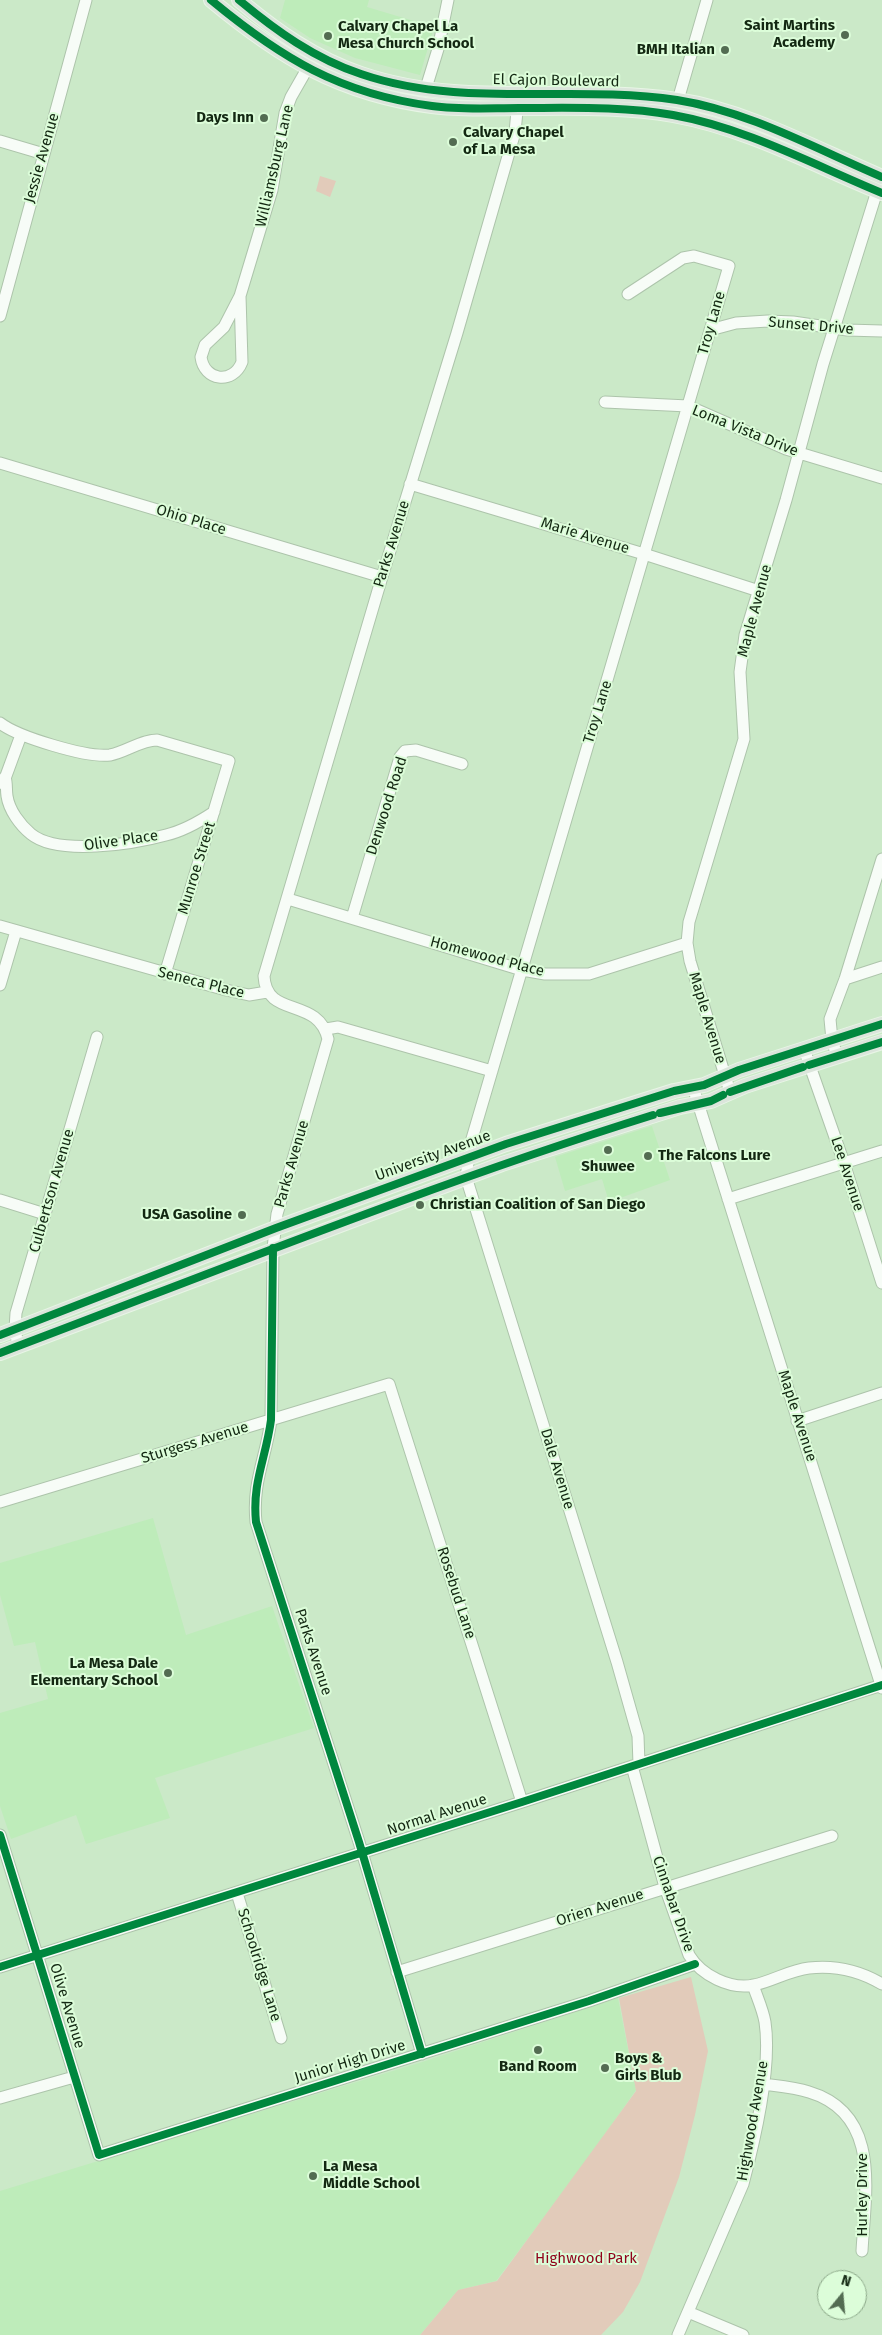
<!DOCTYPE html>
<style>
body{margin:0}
#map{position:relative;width:882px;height:2335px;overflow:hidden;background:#cbe9c8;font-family:"Fira Sans",sans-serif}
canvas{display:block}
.north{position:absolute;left:817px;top:2270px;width:50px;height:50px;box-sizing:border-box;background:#dcfdd9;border:1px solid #8ca889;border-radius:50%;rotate:17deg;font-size:14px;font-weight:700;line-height:20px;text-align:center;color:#132812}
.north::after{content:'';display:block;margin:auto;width:18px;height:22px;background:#536c52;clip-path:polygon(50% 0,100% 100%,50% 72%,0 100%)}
</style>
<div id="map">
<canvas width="882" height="2335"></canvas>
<div class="north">N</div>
</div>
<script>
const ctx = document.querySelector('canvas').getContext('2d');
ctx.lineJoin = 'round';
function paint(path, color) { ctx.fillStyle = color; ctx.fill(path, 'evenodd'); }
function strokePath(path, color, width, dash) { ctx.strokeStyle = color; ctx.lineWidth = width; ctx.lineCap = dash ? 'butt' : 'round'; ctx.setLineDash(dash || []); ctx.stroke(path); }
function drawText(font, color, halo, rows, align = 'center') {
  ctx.font = font + ' "Fira Sans",sans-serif'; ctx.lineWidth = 4; ctx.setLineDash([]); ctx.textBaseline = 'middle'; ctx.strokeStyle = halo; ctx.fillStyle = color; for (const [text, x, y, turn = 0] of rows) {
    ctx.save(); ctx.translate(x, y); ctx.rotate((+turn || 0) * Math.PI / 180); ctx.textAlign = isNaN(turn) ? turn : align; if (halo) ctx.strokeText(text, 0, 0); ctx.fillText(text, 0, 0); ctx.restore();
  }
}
paint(new Path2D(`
 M285,0h84l-2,7 67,20 -14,48 -65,-17 -45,-20 -30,-20z
 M652,1126l18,54 -61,22 -7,-23 -37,12 -10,-34z
 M153,1518l33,117 86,-29 42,122 -159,50 15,40 -84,26 -10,-29 -65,24 -11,-33v-93l48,-14 -13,-57 -21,4 -14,-51v-32z
 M618,1998l18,92 -49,70 -91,121 -38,9 -38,45h-420v-144l422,-129z`), '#beecba');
paint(new Path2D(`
 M320,176l16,5 -6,16 -14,-6z
 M691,1977l17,74 -13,64 -16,62 -39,105 -17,30 -22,23h-181l38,-45 39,-9 139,-190 -17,-93z`), '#e2cbba');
const minor = new Path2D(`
 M426,88l12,-39 10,-49
 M678,100l29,-100
 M0,141l44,13
 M628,294l55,-36 11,-2 35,10 -258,876 -5,35 151,485 21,74 1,28
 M240,296l32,-106 13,-77 6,-16 16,-28
 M240,296l2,66c-9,23 -38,19 -41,-5l4,-12 19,-18z
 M0,316l86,-316
 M710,330l26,-7 32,-2 25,1 54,8 35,1
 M605,402l83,4 98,43 96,29
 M0,463l382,114
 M410,484l234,70 115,37
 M0,723c18,14 87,35 110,32 16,-3 31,-15 47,-15l72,21 -64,213
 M5,777c2,6 1,12 2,19 2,14 13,29 24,38 27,22 102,10 135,1 17,-4 33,-13 48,-23
 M3,784l18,-49
 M288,899l234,71 23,4h44l98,-31
 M352,918l48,-161 5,-6 11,-1 46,14
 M0,926l226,64 23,5 18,-3
 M845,979l37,-12
 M0,985l16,-54
 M326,1029l12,-2 154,44
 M804,1049l40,114 38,120
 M837,1056l-5,-16 -2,-21 15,-40 37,-120
 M693,1087l189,601
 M730,1092l-40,-131 -3,-18 2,-21 55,-183 -4,-67 5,-37 41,-135 37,-136 54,-173
 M728,1199l154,-48
 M0,1200l45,14
 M18,1346l-3,-17 1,-16 81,-276
 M797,1421l85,-28
 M0,1502l389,-118 133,418
 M632,1766l33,121 24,68c12,20 41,35 65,30 19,-4 36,-15 55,-17 26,-3 51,3 73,16
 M0,1835l99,320 490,-154 106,-37
 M237,1893l44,145
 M0,1967l522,-165 360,-117
 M397,1972l435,-136
 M422,2054l-63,-212 -103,-320c-4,-40 10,-64 15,-102l2,-172 4,-34 51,-175c-10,-43 -62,-20 -64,-63l118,-399 75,-244 58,-201 3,-31
 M763,2084c15,2 31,3 46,8 73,22 56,101 53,159
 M0,2098l74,-21
 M688,2312l55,23
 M678,2335l65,-151c12,-45 29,-116 22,-162 -2,-12 -8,-25 -12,-37`);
const major = new Path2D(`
 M211,0c70,58 129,94 221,106 28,4 58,2 87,2 51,0 104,-2 154,7 73,13 141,50 209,78
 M239,0c36,30 76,59 122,74 102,35 211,10 316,26 71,11 139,49 205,77
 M0,1335l276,-107 230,-84 168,-53 30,-6 35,-15 143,-46
 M0,1353l502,-189 178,-57 31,-6 34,-15 137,-44`);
strokePath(minor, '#adc4ab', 13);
strokePath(major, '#e8f5e6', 16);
strokePath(minor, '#f7fcf7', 11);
strokePath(major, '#dbe5db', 14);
strokePath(new Path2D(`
 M211,0c70,58 129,94 221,106 28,4 58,2 87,2 51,0 104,-2 154,7 73,13 141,50 209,78
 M239,0c36,30 76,59 122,74 102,35 211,10 316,26 71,11 139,49 205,77
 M809,1065l73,-23
 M730,1092l73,-25
 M660,1113l51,-12 12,-6
 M273,1248l-2,172c-5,38 -19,62 -15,102l103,320 63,212
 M0,1335l276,-107 230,-84 168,-53 30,-6 35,-15 143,-46
 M0,1353c217,-82 432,-169 653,-238
 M0,1835l99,320 490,-154 106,-37
 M0,1967l522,-165 360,-117`), '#00873e', 8);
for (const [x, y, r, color] of [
 [845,35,5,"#536c52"],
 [328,36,5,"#536c52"],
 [725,50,5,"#536c52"],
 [264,118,5,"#536c52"],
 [453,142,5,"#536c52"],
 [608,1150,5,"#536c52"],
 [648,1156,5,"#536c52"],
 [420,1205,5,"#536c52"],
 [242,1215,5,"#536c52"],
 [168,1673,5,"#536c52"],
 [538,2050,5,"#536c52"],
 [605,2068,5,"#536c52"],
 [313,2176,5,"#536c52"]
]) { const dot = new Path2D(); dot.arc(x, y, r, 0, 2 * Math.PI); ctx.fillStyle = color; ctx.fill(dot); strokePath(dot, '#dcfdd9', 2); }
drawText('bold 15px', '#132812', '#dcfdd9', [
 ["Saint Martins",835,26,"right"],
 ["Academy",835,43,"right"],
 ["Calvary Chapel La",338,27],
 ["Mesa Church School",338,44],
 ["BMH Italian",715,50,"right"],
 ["Days Inn",254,118,"right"],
 ["Calvary Chapel",463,133],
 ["of La Mesa",463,150],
 ["The Falcons Lure",658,1156],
 ["Shuwee",608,1167,"center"],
 ["Christian Coalition of San Diego",430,1205],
 ["USA Gasoline",232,1215,"right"],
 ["La Mesa Dale",158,1664,"right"],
 ["Elementary School",158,1681,"right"],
 ["Boys &",615,2059],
 ["Girls Blub",615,2076],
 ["Band Room",538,2067,"center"],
 ["La Mesa",323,2167],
 ["Middle School",323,2184]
], 'left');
drawText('15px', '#132812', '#dcfdd9', [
 ["El Cajon Boulevard",556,81,1],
 ["Jessie Avenue",42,158,-74],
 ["Williamsburg Lane",275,166,-77],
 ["Troy Lane",712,323,-74],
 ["Sunset Drive",811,326,5],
 ["Loma Vista Drive",745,431,22],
 ["Ohio Place",191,520,17],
 ["Marie Avenue",585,536,17],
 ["Parks Avenue",392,544,-73],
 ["Maple Avenue",755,611,-75],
 ["Troy Lane",598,712,-73],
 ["Denwood Road",387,806,-72],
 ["Olive Place",121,841,-8],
 ["Munroe Street",197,868,-73],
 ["Homewood Place",487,957,15],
 ["Seneca Place",201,983,14],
 ["Maple Avenue",707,1018,73],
 ["University Avenue",433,1156,-20],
 ["Parks Avenue",292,1164,-74],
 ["Lee Avenue",847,1174,72],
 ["Culbertson Avenue",52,1191,-74],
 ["Maple Avenue",797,1416,72],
 ["Sturgess Avenue",195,1443,-17],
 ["Dale Avenue",557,1469,73],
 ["Rosebud Lane",456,1593,72],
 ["Parks Avenue",313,1652,72],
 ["Normal Avenue",437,1815,-18],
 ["Cinnabar Drive",673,1904,71],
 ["Orien Avenue",600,1908,-18],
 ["Schoolridge Lane",259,1965,73],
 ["Olive Avenue",67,2006,73],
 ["Junior High Drive",350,2062,-17],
 ["Highwood Avenue",753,2121,-80],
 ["Hurley Drive",863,2195,-90]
]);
drawText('15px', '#90031b', '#dcfdd9', [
 ["Highwood Park",586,2259]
]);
</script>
